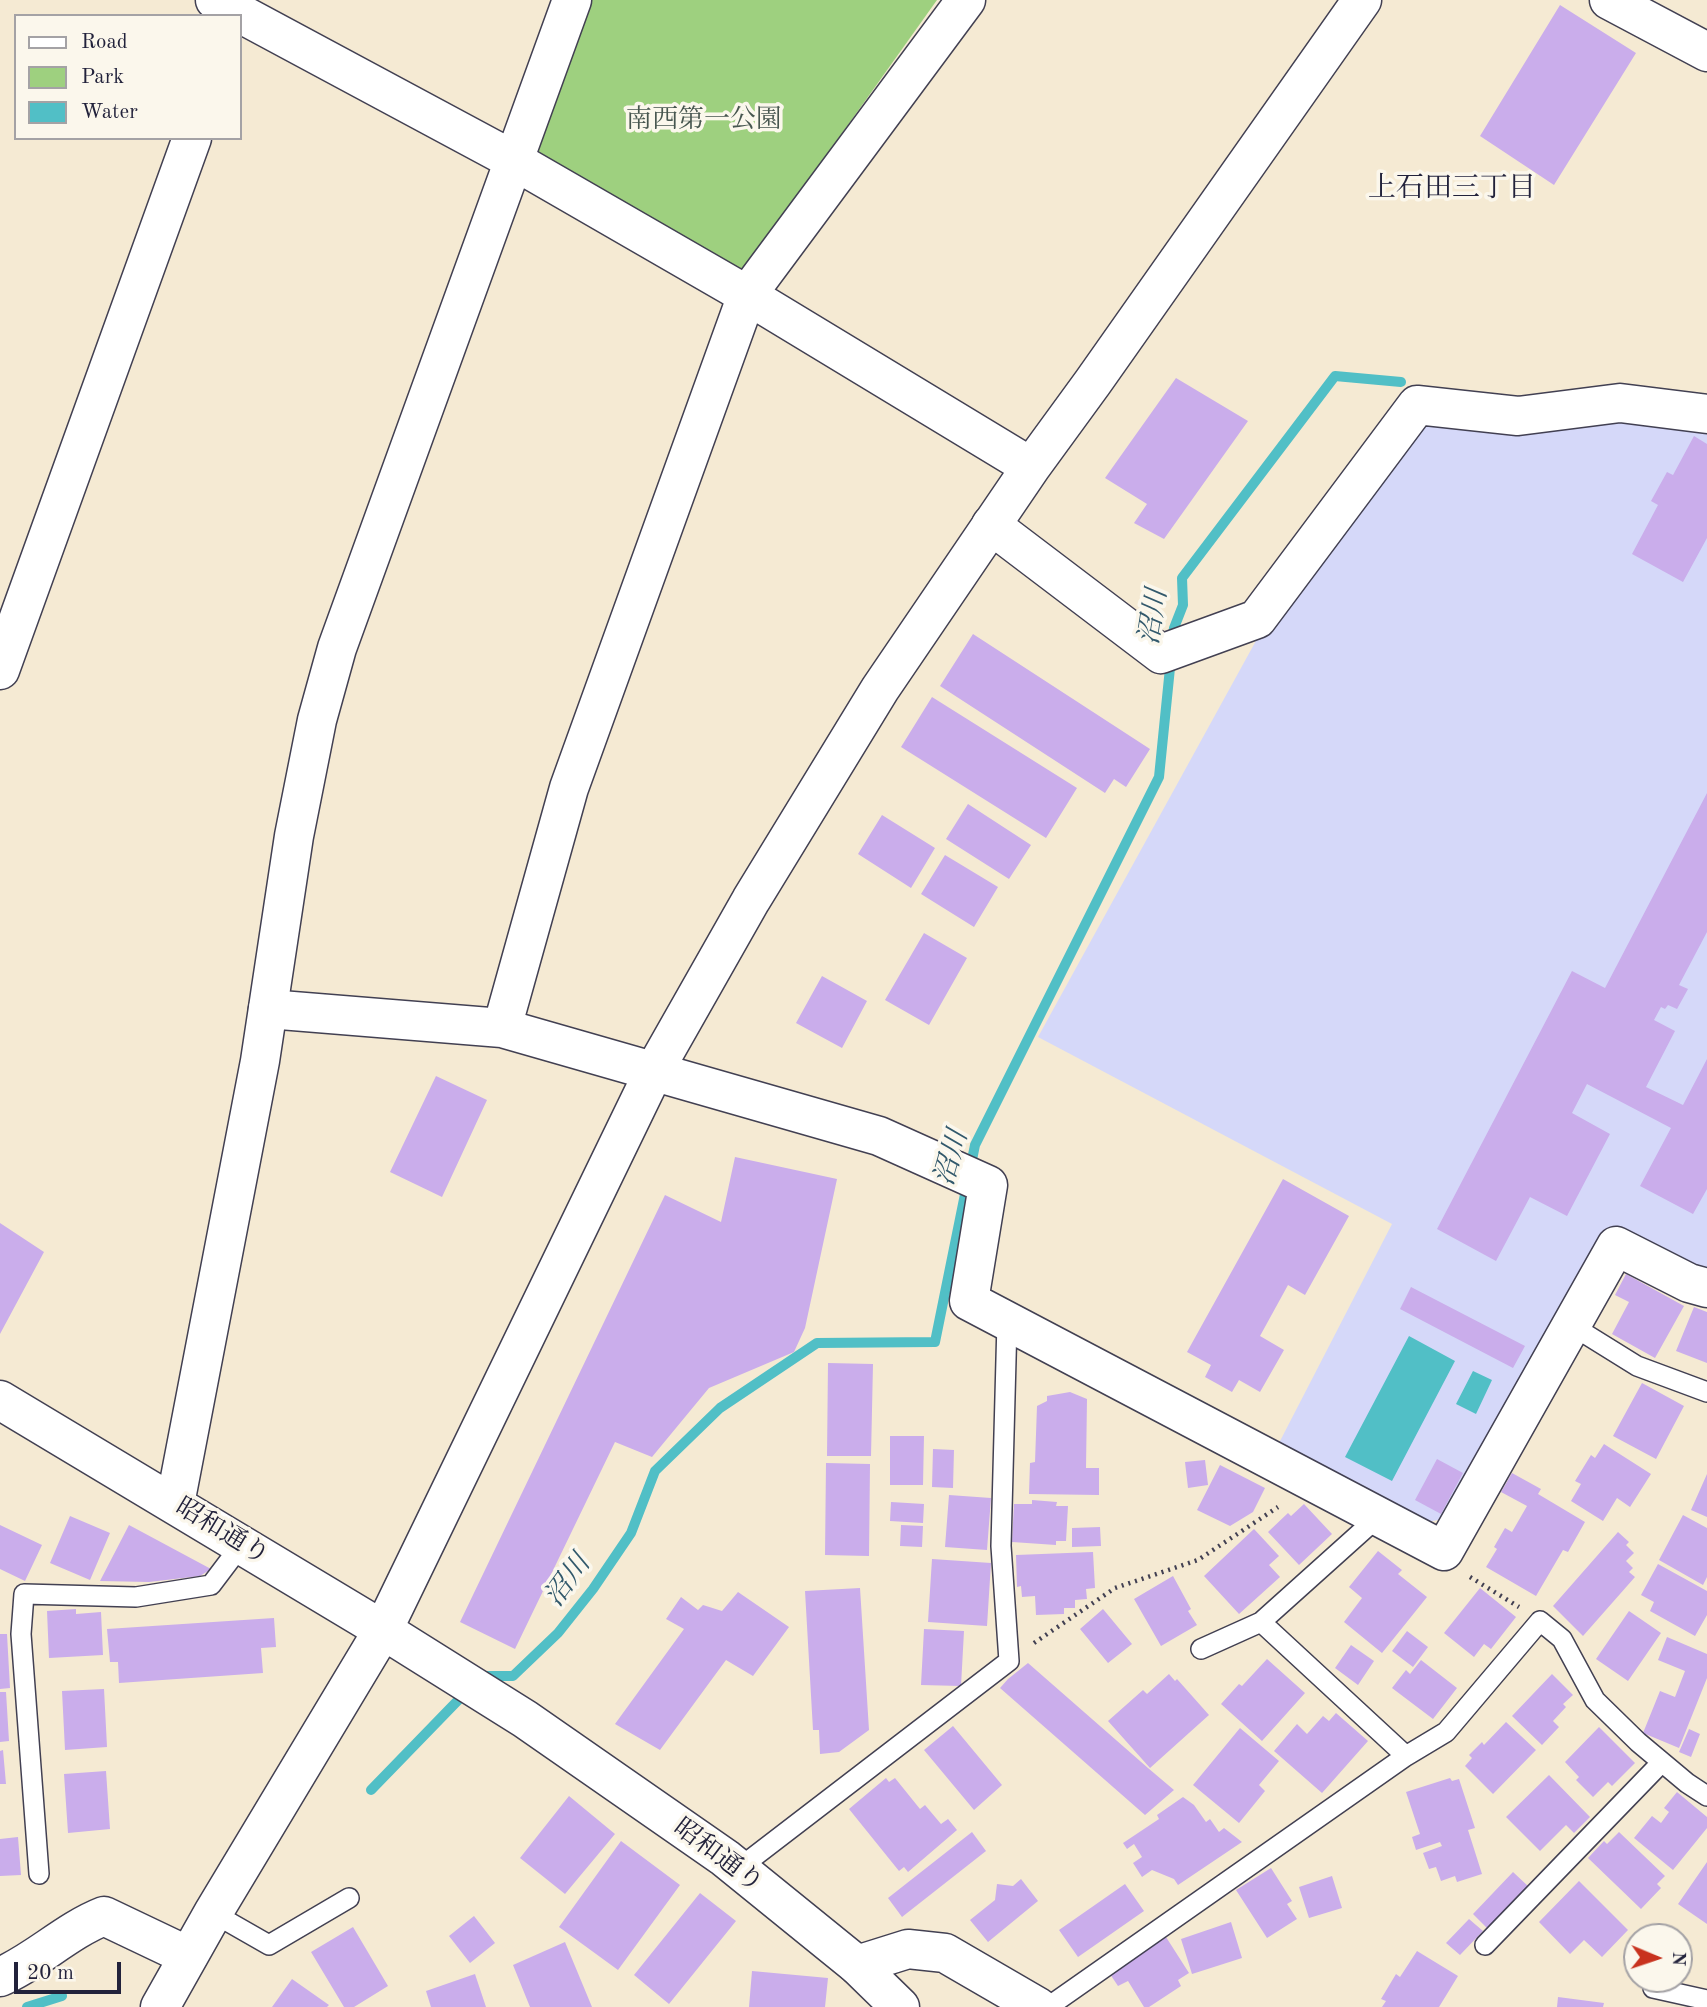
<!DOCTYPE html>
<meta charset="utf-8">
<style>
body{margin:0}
#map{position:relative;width:1707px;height:2007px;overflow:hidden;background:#f5ead3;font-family:"Old Standard TT",serif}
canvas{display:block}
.legend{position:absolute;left:14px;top:14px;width:228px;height:126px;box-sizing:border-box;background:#fbf7ec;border:2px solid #a4a2a5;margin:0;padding:9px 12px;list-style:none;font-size:21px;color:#22223b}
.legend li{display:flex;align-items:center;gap:14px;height:35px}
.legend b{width:35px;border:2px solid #a4a2a5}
.north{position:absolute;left:1623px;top:1923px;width:70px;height:70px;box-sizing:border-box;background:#fbf7ec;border:2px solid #a4a2a5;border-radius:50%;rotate:92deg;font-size:19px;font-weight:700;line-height:28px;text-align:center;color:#22223b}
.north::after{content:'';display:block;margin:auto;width:24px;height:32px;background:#c8321e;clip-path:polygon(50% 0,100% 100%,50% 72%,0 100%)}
.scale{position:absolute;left:14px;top:1962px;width:107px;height:32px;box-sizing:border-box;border:4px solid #22223b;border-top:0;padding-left:9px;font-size:21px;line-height:24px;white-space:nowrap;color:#22223b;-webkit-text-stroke:5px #fbf7ec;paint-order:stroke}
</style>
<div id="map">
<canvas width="1707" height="2007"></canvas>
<ul class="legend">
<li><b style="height:9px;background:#fff"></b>Road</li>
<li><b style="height:19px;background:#9ed07f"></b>Park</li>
<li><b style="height:19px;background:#51bfc6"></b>Water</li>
</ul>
<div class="north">N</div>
<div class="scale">20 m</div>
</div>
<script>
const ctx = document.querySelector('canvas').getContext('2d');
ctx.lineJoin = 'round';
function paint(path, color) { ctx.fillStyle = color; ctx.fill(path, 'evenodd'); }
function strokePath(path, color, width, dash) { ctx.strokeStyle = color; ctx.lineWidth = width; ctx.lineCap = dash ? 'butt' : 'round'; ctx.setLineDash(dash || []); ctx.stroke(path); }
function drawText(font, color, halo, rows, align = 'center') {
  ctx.font = font + ' "Old Standard TT","Noto Serif JP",serif'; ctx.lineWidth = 7; ctx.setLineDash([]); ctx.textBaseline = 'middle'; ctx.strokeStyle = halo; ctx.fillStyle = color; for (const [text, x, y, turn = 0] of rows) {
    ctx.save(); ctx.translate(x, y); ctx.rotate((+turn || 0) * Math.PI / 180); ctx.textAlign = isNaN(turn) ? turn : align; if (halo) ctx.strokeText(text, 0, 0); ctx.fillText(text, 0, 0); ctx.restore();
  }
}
paint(new Path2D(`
 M1615,416l92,13v843l-97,-40 -164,286 -17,4 -150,-79 113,-219 -354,-187 225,-409 163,-208z`), '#d5d8f9');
paint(new Path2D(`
 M583,0h354l-191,268 -18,2 -186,-102 -12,-26z`), '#9ed07f');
paint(new Path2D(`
 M1409,1336l46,25 -63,120 -47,-24z
 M1473,1371l19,9 -16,34 -20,-10z`), '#51bfc6');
strokePath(new Path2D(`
 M1172,642l2,-14 9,-23 -1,-27 153,-202 66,6
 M480,1679l2,-3h31l45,-43 35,-44 38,-56 24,-62 65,-63 97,-65 118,-1 40,-197 184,-368 12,-119
 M371,1790l97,-100
 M27,2007l35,-11`), '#51bfc6', 10);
paint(new Path2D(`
 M1560,5l76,48 -82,132 -74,-49z
 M1176,378l72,43 -84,118 -30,-16 13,-19 -42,-26z
 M1694,436l13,8v94l-24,44 -51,-28 26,-49 -7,-4 16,-29 6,3z
 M973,634l177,115 -24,38 -12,-8 -9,14 -165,-107z
 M932,697l145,91 -31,50 -145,-91z
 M1707,793v139l-28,53 9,4 -11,20 -9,-4 -3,4 -4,-2 -7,13 21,11 -29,56 37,18 24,-46v130l-14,25 -53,-28 31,-58 -84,-44 -15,29 38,21 -43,82 -37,-19 -34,64 -59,-32 135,-258 33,17z
 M968,804l63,41 -22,34 -63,-40z
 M882,815l53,33 -24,40 -53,-34z
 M945,855l53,32 -24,40 -53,-33z
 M924,933l43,25 -38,67 -44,-25z
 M822,976l45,25 -25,47 -46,-25z
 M436,1076l51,24 -45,97 -52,-25z
 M735,1157l102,22 -32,149 -11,24 -85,36 -57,69 -37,-15 -100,207 -55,-27 205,-427 56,27z
 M1283,1179l66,37 -44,79 -17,-10 -28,51 24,14 -24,42 -21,-12 -7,12 -27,-15 6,-12 -24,-13z
 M0,1223l44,29 -44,82z
 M1626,1274l58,32 -29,52 -43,-24 17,-32 -14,-7z
 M1411,1287l114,59 -12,22 -113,-59z
 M1694,1307l13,5v51l-31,-12z
 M828,1363l45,1 -2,92h-44z
 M1642,1383l42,23 -28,53 -43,-23z
 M1070,1392l17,7 -1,69h13v27l-70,-1 1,-31 5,-1 2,-56 10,-5v-5z
 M890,1436h34l-1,49h-33z
 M1604,1444l47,30 -21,33 -13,-9 -14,23 -32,-20 10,-17 -6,-3 16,-26 4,3z
 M933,1449l21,1 -1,38 -21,-1z
 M1437,1459l26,14 -22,41 -26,-14z
 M1205,1460l3,25 -20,3 -3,-26z
 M826,1463l44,1 -1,92 -44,-1z
 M1220,1465l45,23 -12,24 -23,14 -33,-16z
 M1512,1473l29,16 -3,5 47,28 -17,30 -5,-2 -27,46 -50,-29 11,-18 -3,-2 11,-19 7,4 15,-26 -26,-14z
 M1707,1474v43l-16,-7z
 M949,1495l42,3 -4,52 -42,-3z
 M1032,1500l25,2 -1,4h12l-2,35h-10v4l-44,-3 2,-38h18z
 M891,1502l33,2 -1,19 -33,-2z
 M1304,1504l28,30 -33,31 -31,-33 20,-19 3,3z
 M1683,1515l24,13v49l-4,8 -44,-25z
 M70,1516l40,17 -20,47 -40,-17z
 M0,1525l42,20 -17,36 -25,-12z
 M129,1525l82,44 -11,7 -51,6 -49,-1z
 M901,1525l22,1 -1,21 -22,-1z
 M1100,1527l1,19 -29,1v-19z
 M1254,1529l25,27 -10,9 11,12 -41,37 -35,-38z
 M1618,1532l11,10 -3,3 8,8 -8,8 7,7 -4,4 6,5 -52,59 -30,-30z
 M1378,1551l24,19 -4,4 29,23 -45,56 -38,-31 18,-24 -13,-11z
 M1093,1552l2,36 -9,1 1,10 -12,1v8h-11v6l-28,1 -1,-19 -13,1 -1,-11 -4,1 -1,-32z
 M932,1559l59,4 -4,63 -59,-4z
 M1658,1564l49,27v24l-12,21 -45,-25 4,-9 -13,-7z
 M1173,1576l18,33 -3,2 9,14 -36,21 -27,-47z
 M860,1588l9,142 -30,22 -19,2 -1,-24h-6l-8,-139z
 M1480,1588l36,29 -25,32 -7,-5 -10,13 -30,-24z
 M738,1592l51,35 -36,49 -27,-16 -66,90 -45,-26 69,-95 -18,-10 15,-22 17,13 5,-5 19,6z
 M76,1609v5l25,-2 2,43 -54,3 -2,-47z
 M1103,1609l29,35 -24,19 -28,-34z
 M1629,1611l32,22 -33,48 -32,-22z
 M274,1618l2,29 -15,1 2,25 -144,10 -1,-21h-8l-3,-33z
 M924,1629l40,2 -3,55 -40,-1z
 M1407,1631l21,16 -15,20 -21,-16z
 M0,1634h7l3,54 -10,1z
 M1667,1637l40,17v24l-28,70 -36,-15 17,-42 15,6 10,-26 -27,-11z
 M1351,1645l23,16 -16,24 -23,-17z
 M1267,1659l38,34 -43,48 -41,-37 18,-20 3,2z
 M1421,1660l36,28 -24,31 -41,-31 14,-18 4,4z
 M1028,1663l120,105 26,22 -29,25 -145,-127 8,-9z
 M1169,1674l6,7 2,-2 32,36 -59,53 -42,-47 35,-31 4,4z
 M1552,1674l21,21 -10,9 3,3 -13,14 6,6 -17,18 -30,-29z
 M104,1689l3,58 -42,3 -3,-59z
 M0,1692h6l3,49 -9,1z
 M1336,1713l32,28 -46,52 -48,-42 23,-27 10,10 16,-18 6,5z
 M1506,1722l30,28 -43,44 -28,-28 7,-8 -3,-3 13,-13 2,3z
 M953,1726l49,59 -28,25 -50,-60z
 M1599,1727l36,36 -23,23 -4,-4 -15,15 -17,-17 3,-3 -14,-15z
 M1240,1728l39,33 -20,24 6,6 -26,32 -46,-38z
 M1689,1729l11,5 -9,23 -12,-5z
 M3,1750l3,34h-6v-33z
 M106,1771l4,58 -42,4 -4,-59z
 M1549,1775l41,42 -16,16 -8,-8 -26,26 -34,-34z
 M886,1778l3,4 6,-4 25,31 5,-4 16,19 7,-5 9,11 -49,42 -4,-5 -5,4 -50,-62z
 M1450,1778l2,3 7,-2 16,49 -7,2 14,44 -25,8 -2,-6 -14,5 -5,-14 -7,2 -6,-16 19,-7 -2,-4 -24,8 -4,-13 8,-3 -14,-42z
 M1677,1792l30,25v11l-34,42 -39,-32 18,-22 9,7 8,-11 -5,-4z
 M569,1796l46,38 -50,60 -45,-36z
 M1183,1797l11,8 12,17 4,-3 9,13 5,-4 18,14 -64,43 -4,-6 -22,-9 -10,7 -9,-14 9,-6 -8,-13 -7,5 -4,-6 36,-24 -2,-4z
 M972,1832l14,19 -84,66 -14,-19z
 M1619,1832l46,44 -8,8 4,4 -20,21 -53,-51 16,-17 3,3z
 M18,1837l3,38 -21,1v-37z
 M621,1841l59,44 -62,85 -59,-43z
 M1707,1862v62l-29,-20z
 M1271,1868l21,33 -5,3 10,15 -30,19 -31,-48z
 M1513,1872l16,15 -41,42 -15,-15z
 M1332,1876l10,32 -33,10 -10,-31z
 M1021,1879l17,22 -50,41 -18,-22 25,-20 2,-16 16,2z
 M1579,1881l49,49 -26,27 -18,-17 -14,14 -31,-32z
 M1125,1884l19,27 -66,46 -19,-27z
 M700,1893l36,28 -67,83 -35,-29z
 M474,1916l21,27 -25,20 -21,-27z
 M1469,1919l14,12 -23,24 -14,-12z
 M1231,1922l11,36 -50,16 -11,-35z
 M353,1927l35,59 -34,21h-10l-33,-55z
 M1166,1937l23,36 -11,7 3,6 -32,21h-5l-16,-26 -10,5 -8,-12z
 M565,1942l27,65h-62l-17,-42z
 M1417,1951l41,25 -19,31h-57l4,-6 -5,-2 15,-25 4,3z
 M752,1971l76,7 -3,29h-76z
 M475,1974l11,33h-55l-5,-16z
 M292,1979l37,26 -2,2h-55z
 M1558,1997l46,6 -1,4h-46z`), '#caadeb');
const service = new Path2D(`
 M1571,1325l66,41 70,26
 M1261,1622l145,134
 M1201,1649l60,-27 117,-105
 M738,1869l271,-208 -8,-115 6,-224
 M39,1874l-18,-240 3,-40 112,3 75,-12 31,-41
 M213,1913l56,32 80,-47
 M1485,1945l177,-183
 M1653,1988l54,12
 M1048,2007l358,-251 40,-24 94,-111 22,18 33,61 43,42 49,41 20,13`);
const minor = new Path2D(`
 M1609,0l98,52
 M991,525l170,129 96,-35 160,-214 101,11 102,-13 87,11
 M0,670l192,-532
 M268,1009l234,19 377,108 109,49 -19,116 475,250 172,-305 73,37 18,5
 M502,1028l67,-240 178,-493 219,-295
 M857,1965l51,-16 37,4 93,54
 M0,1977c37,-16 66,-46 104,-61l84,40`);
const tertiary = new Path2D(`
 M215,0l298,160 234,135 284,172
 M0,1400l383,230 142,89 200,139 132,107 43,42
 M175,1504l85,-443 34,-225 23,-116 20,-72 235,-648
 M160,2007l53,-94 170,-283 271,-559 97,-171 129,-211 151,-222 62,-85 269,-382`);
strokePath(service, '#424052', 22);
strokePath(minor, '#424052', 41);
strokePath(tertiary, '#424052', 41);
strokePath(new Path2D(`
 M1470,1577l49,30
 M1034,1643l81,-55 83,-28 80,-53`), '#424052', 4.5, [2, 5]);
strokePath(service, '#fff', 19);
strokePath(minor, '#fff', 38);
strokePath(tertiary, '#fff', 38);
drawText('26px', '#47564f', '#fbf7ec', [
 ["南西第一公園",704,120]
]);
drawText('26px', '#22223b', '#fbf7ec', [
 ["昭和通り",222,1532,31],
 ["昭和通り",718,1856,37]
]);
drawText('28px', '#22223b', '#fbf7ec', [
 ["上石田三丁目",1452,189]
]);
drawText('italic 28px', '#32596c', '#fbf7ec', [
 ["沼川",1154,617,-81],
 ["沼川",952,1158,-74],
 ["沼川",568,1581,-54]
]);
</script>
